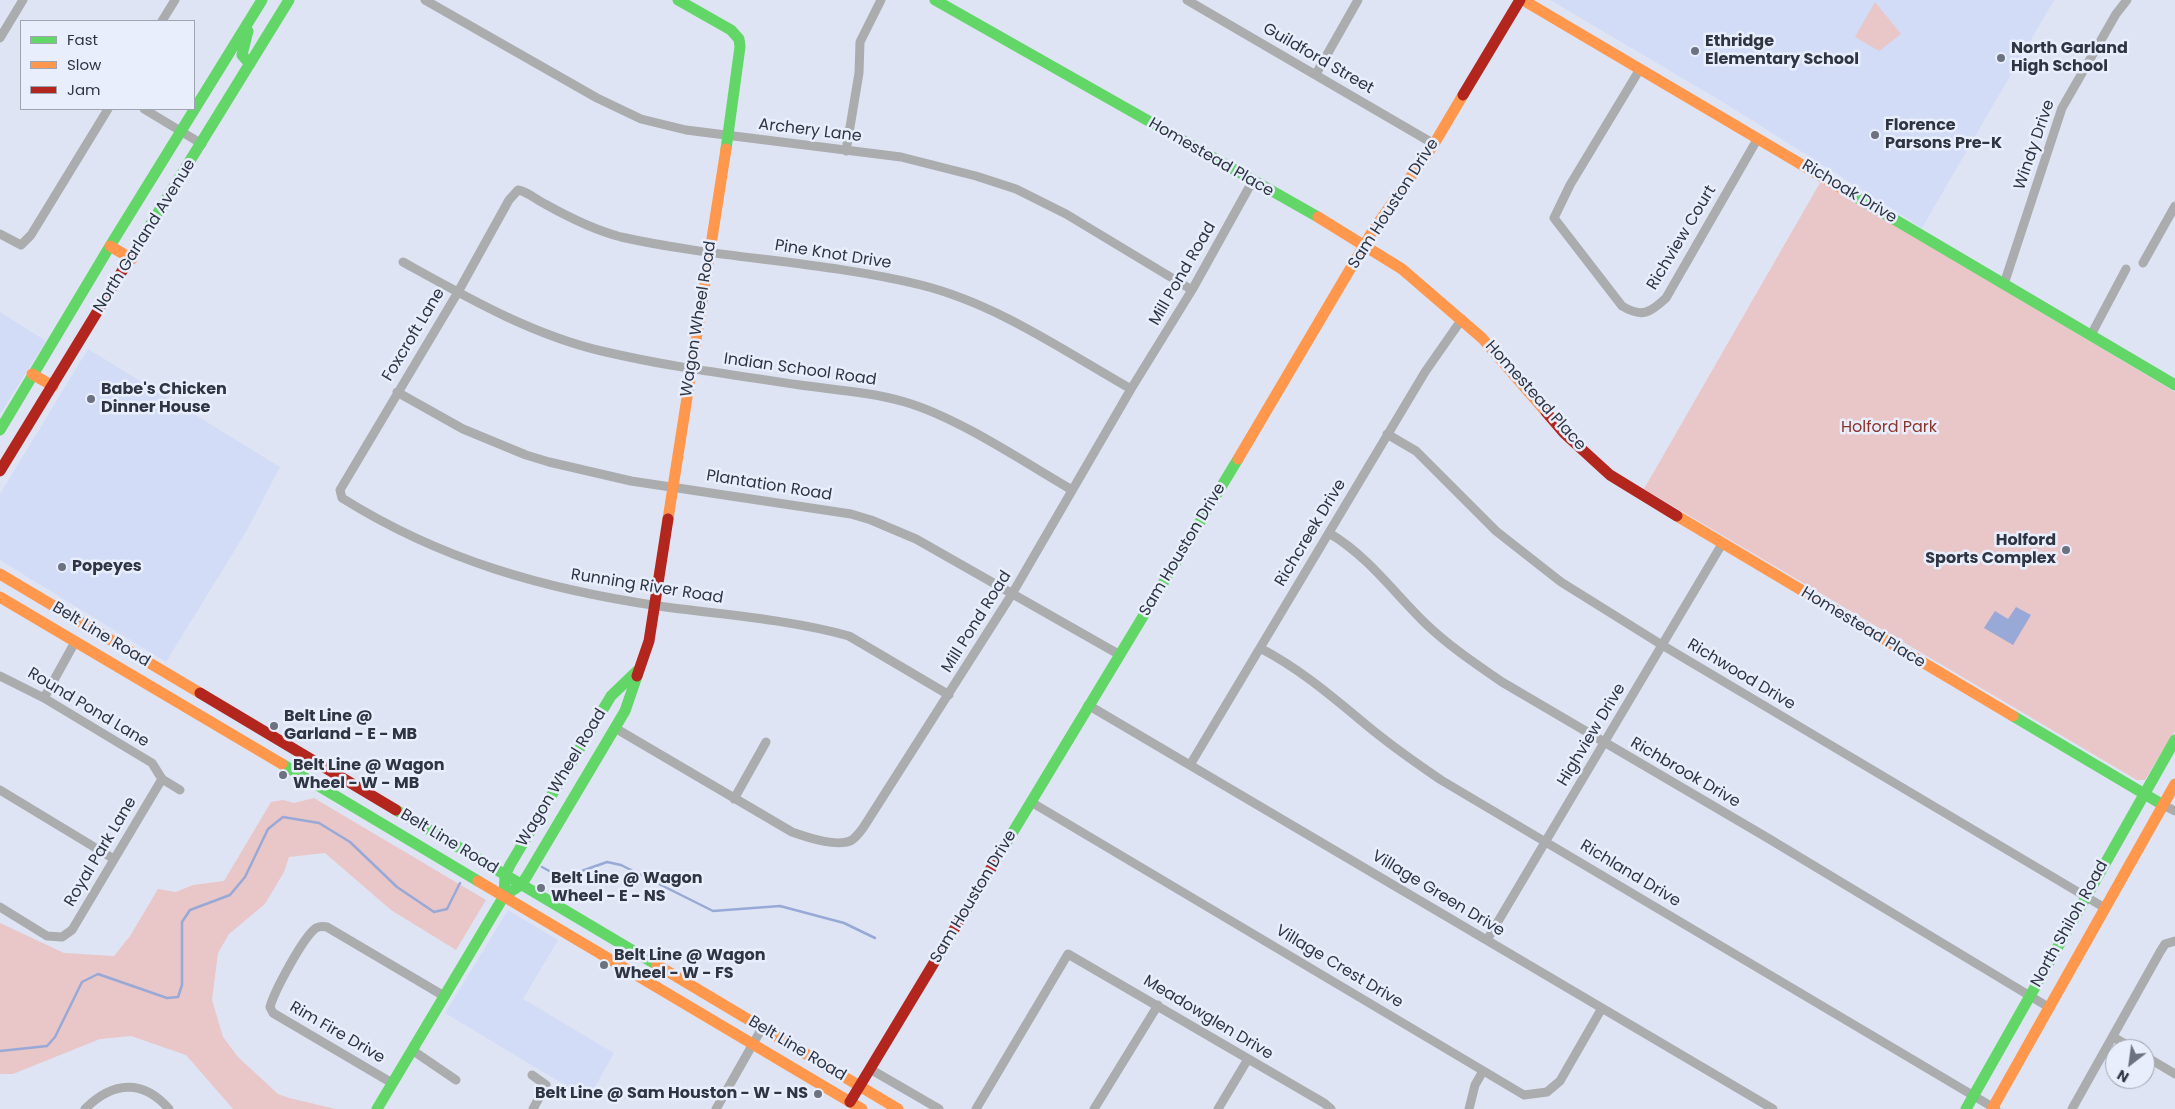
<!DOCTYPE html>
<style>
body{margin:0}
#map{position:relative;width:2175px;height:1109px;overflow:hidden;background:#dee4f4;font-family:Poppins,sans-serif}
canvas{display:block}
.legend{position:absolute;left:20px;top:20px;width:175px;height:90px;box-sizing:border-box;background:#e8eefc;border:1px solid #9ea4b2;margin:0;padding:6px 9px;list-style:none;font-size:15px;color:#303543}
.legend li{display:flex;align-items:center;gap:10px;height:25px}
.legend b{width:25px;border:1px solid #9ea4b2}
.north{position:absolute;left:2105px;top:1039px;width:50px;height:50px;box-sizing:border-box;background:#e8eefc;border:1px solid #9ea4b2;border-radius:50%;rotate:210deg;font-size:14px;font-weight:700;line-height:20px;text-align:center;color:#303543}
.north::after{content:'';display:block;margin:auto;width:18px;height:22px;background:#6d7281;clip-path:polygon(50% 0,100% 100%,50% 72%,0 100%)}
</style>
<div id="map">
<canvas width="2175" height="1109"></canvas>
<ul class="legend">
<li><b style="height:6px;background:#63d668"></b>Fast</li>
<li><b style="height:6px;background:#ff974d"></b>Slow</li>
<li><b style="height:6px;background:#b3261e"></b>Jam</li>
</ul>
<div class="north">N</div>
</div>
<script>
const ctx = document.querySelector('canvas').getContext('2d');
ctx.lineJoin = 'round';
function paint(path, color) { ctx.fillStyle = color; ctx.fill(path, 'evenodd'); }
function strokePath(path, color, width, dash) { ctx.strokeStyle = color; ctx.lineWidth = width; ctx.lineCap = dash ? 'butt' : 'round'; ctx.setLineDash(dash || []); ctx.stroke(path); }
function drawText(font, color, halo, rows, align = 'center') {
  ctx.font = font + ' Poppins,sans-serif'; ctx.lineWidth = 5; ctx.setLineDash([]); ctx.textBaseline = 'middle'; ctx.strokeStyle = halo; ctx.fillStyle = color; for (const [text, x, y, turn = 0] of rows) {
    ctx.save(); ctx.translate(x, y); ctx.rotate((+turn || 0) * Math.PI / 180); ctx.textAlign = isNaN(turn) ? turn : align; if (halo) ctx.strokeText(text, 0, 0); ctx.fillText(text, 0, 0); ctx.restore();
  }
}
paint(new Path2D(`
 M1550,0h504l-132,228 -199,-126z
 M0,312l46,29 -46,73z
 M88,349l192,118 -33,63 -81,132 -166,-102v-66z
 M508,910l50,30 -35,59 91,54 -26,46 -143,-86z`), '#d2dcf6');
paint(new Path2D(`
 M1875,2l26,32 -22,17 -24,-14z
 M1821,181l354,211v339l-30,49h-8l-493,-291z
 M314,798l172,102 -30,50 -65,-40 -66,-57 -36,4 -5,15 -19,32 -36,30 -11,19 -6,47 11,37 15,20 40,37 11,4 47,11h-103l-47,-54 -55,-19 -31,3 -87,35h-13v-151l64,30 50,3 16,-20 28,-47 18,3 17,-7 31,-4 47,-79 12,-2 11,3z`), '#e9c6c8');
paint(new Path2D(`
 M2016,607l15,8 -18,30 -29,-17 11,-17 13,8z`), '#98a9d7');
strokePath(new Path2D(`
 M542,867l20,11 45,-16 14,3 92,46 67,-5 64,17 31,15
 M0,1051l47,-5 8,-9 27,-55 16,-8 69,24 11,-1 4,-12v-63l8,-12 40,-15 15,-18 23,-48 15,-12 36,6 31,19 47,45 37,25 13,-3 13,-26`), '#98a9d7', 2.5);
strokePath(new Path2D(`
 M425,0l172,98 44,21 45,11 215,27 75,19 40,13 50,25 126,76
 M1187,0l247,144
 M162,21l13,-21
 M0,38l23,-38
 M1640,69l-70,116 -16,33 68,88c20,12 28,7 44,-8l92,-160
 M1316,74l42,-74
 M144,109l58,35
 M846,151l13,-78 1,-31 21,-42
 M0,234l21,11 10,-10 77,-126
 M403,262c65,36 131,74 203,90 64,15 129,23 194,33 35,5 71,7 105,17 54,16 117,59 167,88
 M2143,263l32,-57
 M2004,284l58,-176 54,-94 11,-14
 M2091,335l35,-66
 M397,392l66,37 63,26 23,7 82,19 220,33 20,6 45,19 204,116
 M1387,434l29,17 80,80 65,51 101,63 443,263
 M1329,533c39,23 65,60 97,91 23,22 50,40 76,58l264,155 284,171
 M1260,648c44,23 77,53 115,84 21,17 44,33 66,48l555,329
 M0,676l44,22 108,65 10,16 18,11
 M949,695l-100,-59c-61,-17 -127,-21 -190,-30 -115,-17 -218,-46 -317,-108l-2,-8 118,-198 51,-92 9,-10c11,2 18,10 27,14 25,14 49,26 76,33 99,22 202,24 300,48 76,19 143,66 210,104
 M44,698l31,-56
 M1088,705l685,404
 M615,728l177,104c14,5 46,16 60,8 4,-3 8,-8 11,-12l149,-234 119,-205 61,-99 60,-108
 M1190,765l235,-393 37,-53
 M0,790l114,69
 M734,799l32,-57
 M1031,802l493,293 23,-3 13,-11 42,-73
 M2163,805l12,6
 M0,907l47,29 15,1 10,-7 90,-151
 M1487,940l235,-396
 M2113,1037l21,12
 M412,1050l44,30
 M2145,1056l30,18
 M870,1069l69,40
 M532,1075l14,10 -13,24
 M392,1083l-119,-70 -3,-6c4,-15 33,-70 46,-79 4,-2 6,-2 11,-1l117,69
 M85,1109c28,-28 58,-30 84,0
 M716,1109l46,-81
 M976,1109l92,-155 256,149 7,6
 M1094,1109l64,-104
 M1218,1109l30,-50
 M1469,1109l6,-24 8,-14
 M2072,1109l88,-157 5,-8 10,-3`), '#abacad', 9);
strokePath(new Path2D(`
 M678,0l53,30 8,9 1,8 -14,102
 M935,0l383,217
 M248,31l-6,24 8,9
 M1848,192l327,193
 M138,245l151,-245
 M0,430l110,-184 152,-246
 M2013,716l150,89
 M282,764l196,117
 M396,810l261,155
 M993,865l245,-406
 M504,896l1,-20 5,-11 101,-169 26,-25
 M377,1109l127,-213 17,-11 6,-9 98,-165 12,-35
 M1966,1109l209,-369`), '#63d668', 11);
strokePath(new Path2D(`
 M1523,0l325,192
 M1318,217l84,52 80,69 64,74
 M110,246l22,13
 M32,374l21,12
 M1238,459l134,-227 62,-88 29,-49
 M1677,516l336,200
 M668,519l58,-370
 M0,574l200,119
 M0,597l282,167
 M478,881l384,228
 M657,965l241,144
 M1992,1109l183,-325`), '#ff974d', 11);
strokePath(new Path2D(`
 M1463,95l57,-95
 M1546,412l18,21 46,42 67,41
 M0,471l138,-226
 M637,676l12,-35 19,-122
 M200,693l196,117
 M850,1102l143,-237`), '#b3261e', 11);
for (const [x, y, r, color] of [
 [1695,51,5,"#6d7281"],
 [2001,58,5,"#6d7281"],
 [1875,135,5,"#6d7281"],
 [91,399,5,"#6d7281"],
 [2066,550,5,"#6d7281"],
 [62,567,5,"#6d7281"],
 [274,726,5,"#6d7281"],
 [283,775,5,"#6d7281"],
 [541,888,5,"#6d7281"],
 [604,965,5,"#6d7281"],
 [818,1094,5,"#6d7281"]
]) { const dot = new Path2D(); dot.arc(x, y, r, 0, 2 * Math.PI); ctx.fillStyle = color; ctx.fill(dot); strokePath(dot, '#e8eefc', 2); }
drawText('bold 16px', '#303543', '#e8eefc', [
 ["Ethridge",1705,42],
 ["Elementary School",1705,60],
 ["North Garland",2011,49],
 ["High School",2011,67],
 ["Florence",1885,126],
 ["Parsons Pre-K",1885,144],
 ["Babe's Chicken",101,390],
 ["Dinner House",101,408],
 ["Holford",2056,541,"right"],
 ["Sports Complex",2056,559,"right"],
 ["Popeyes",72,567],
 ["Belt Line @",284,717],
 ["Garland - E - MB",284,735],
 ["Belt Line @ Wagon",293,766],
 ["Wheel - W - MB",293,784],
 ["Belt Line @ Wagon",551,879],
 ["Wheel - E - NS",551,897],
 ["Belt Line @ Wagon",614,956],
 ["Wheel - W - FS",614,974],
 ["Belt Line @ Sam Houston - W - NS",808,1094,"right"]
], 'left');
drawText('16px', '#303543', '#e8eefc', [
 ["Guildford Street",1318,59,30],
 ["Archery Lane",810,131,7],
 ["Windy Drive",2035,145,-71],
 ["Homestead Place",1211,158,30],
 ["Richoak Drive",1849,192,31],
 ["Sam Houston Drive",1394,204,-57],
 ["North Garland Avenue",145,236,-58],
 ["Richview Court",1682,238,-59],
 ["Pine Knot Drive",833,255,9],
 ["Mill Pond Road",1183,274,-60],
 ["Wagon Wheel Road",699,319,-81],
 ["Foxcroft Lane",414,335,-59],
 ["Indian School Road",800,370,8],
 ["Homestead Place",1535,396,48],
 ["Plantation Road",769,486,9],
 ["Richcreek Drive",1311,533,-59],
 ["Sam Houston Drive",1183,550,-59],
 ["Running River Road",647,587,9],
 ["Mill Pond Road",977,622,-58],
 ["Homestead Place",1863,628,31],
 ["Belt Line Road",101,635,31],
 ["Richwood Drive",1741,675,31],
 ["Round Pond Lane",88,708,31],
 ["Highview Drive",1592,735,-59],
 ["Richbrook Drive",1685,773,30],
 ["Wagon Wheel Road",562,778,-59],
 ["Belt Line Road",449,842,31],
 ["Royal Park Lane",101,852,-59],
 ["Richland Drive",1630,874,31],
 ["Village Green Drive",1438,894,31],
 ["Sam Houston Drive",974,897,-59],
 ["North Shiloh Road",2070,924,-61],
 ["Village Crest Drive",1339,967,31],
 ["Meadowglen Drive",1208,1018,31],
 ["Rim Fire Drive",337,1033,30],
 ["Belt Line Road",797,1049,31]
]);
drawText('16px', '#8c342b', '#e8eefc', [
 ["Holford Park",1889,428]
]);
</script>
